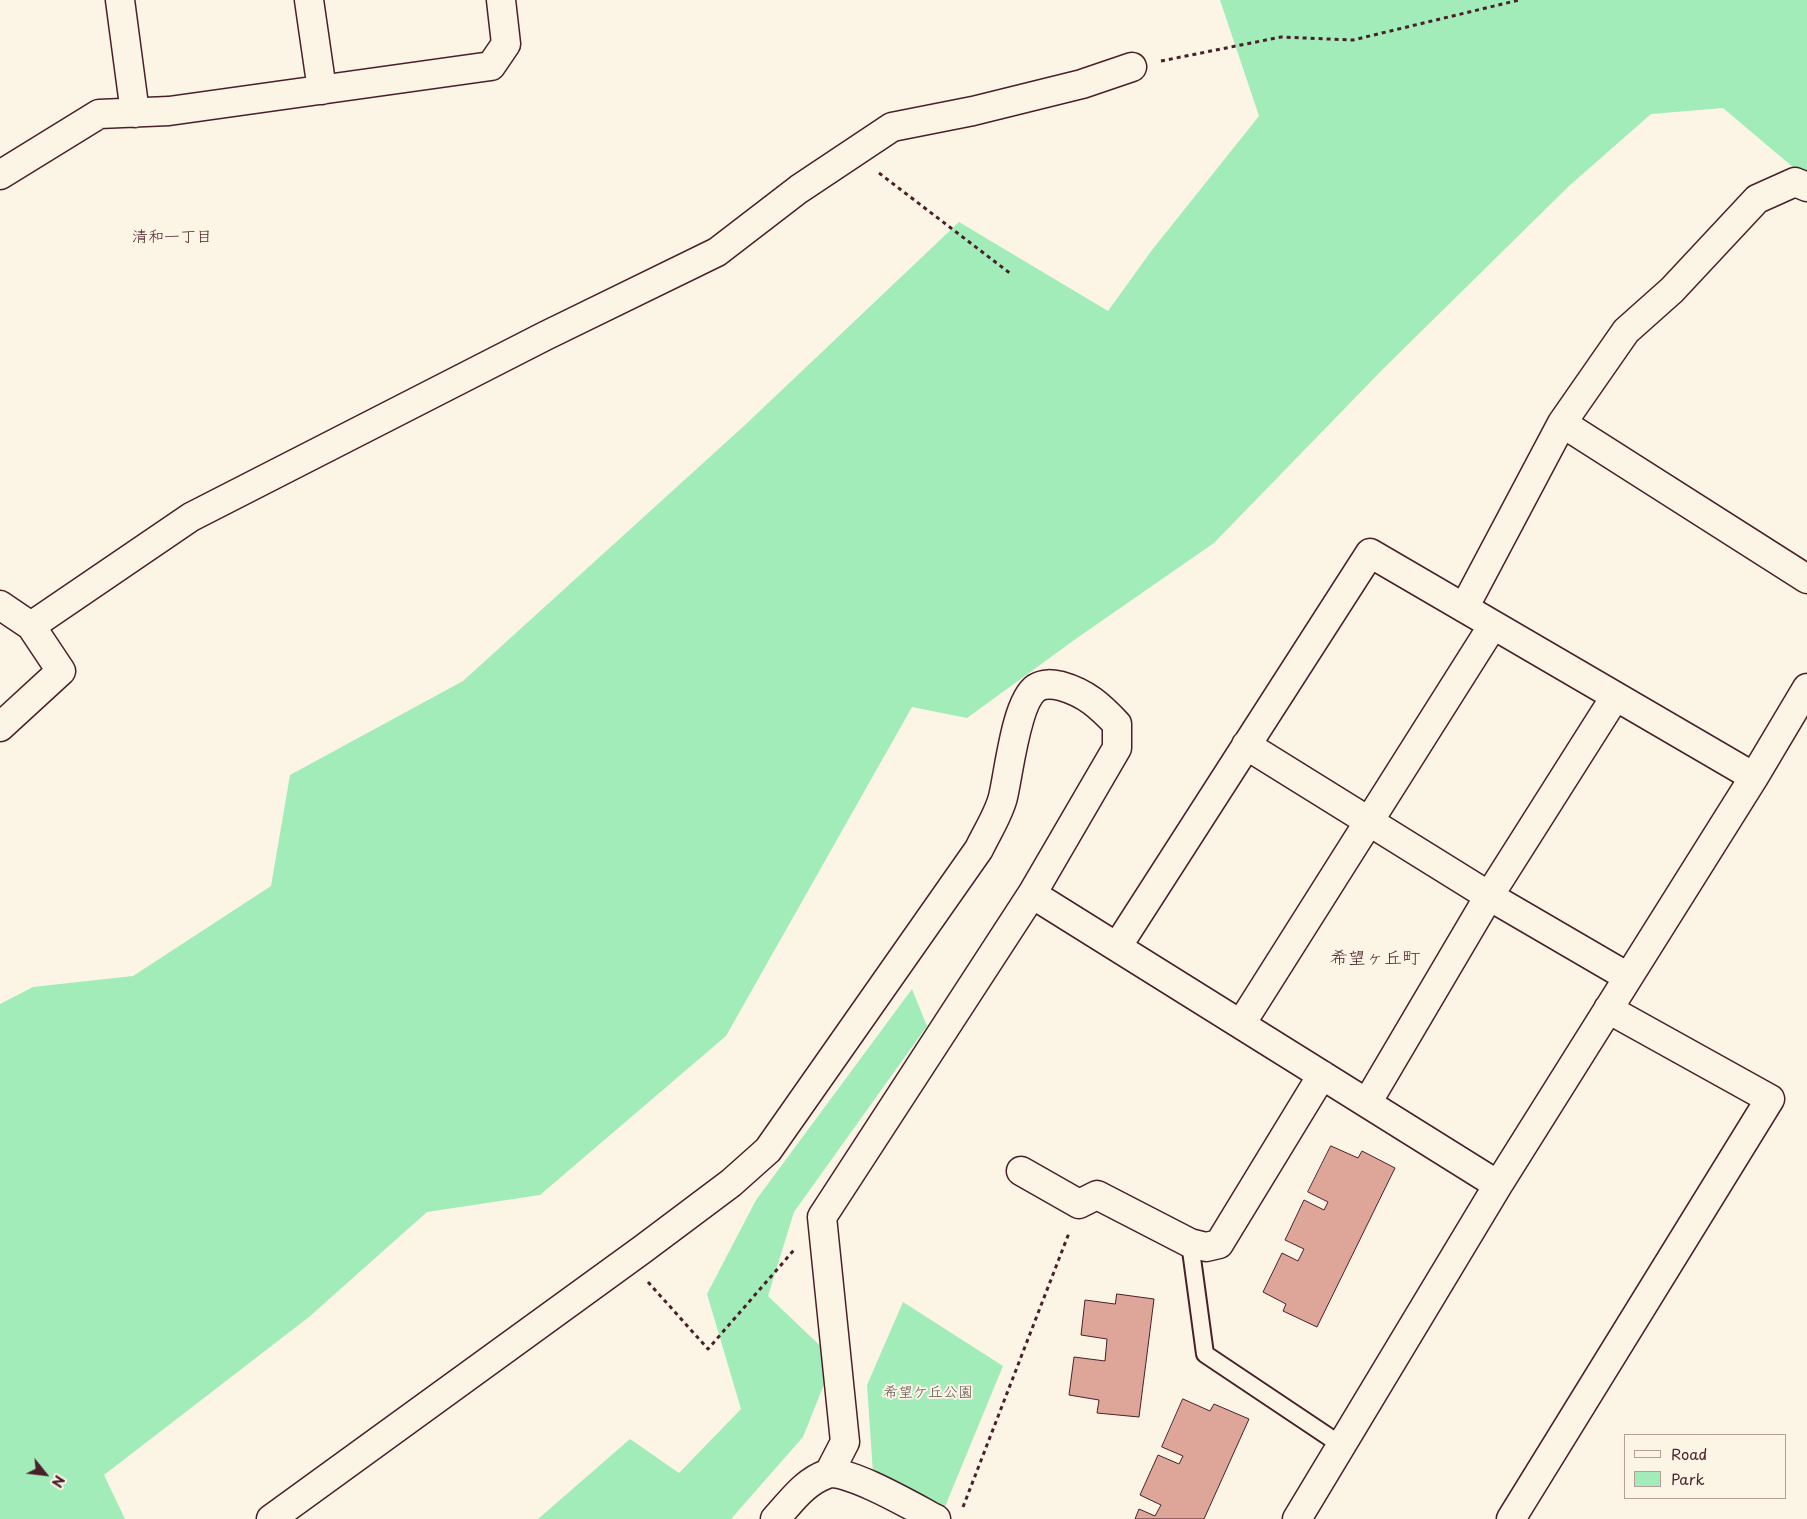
<!DOCTYPE html>
<meta charset="utf-8">
<style>
body{margin:0}
#map{position:relative;width:1807px;height:1519px;overflow:hidden;background:#fcf5e5;font-family:"Playpen Sans",sans-serif}
canvas{display:block}
.legend{position:absolute;left:1624px;top:1434px;width:162px;height:65px;box-sizing:border-box;background:#fcf5e5;border:1px solid #b59f9b;margin:0;padding:6px 9px;list-style:none;font-size:15px;color:#4a1f2b}
.legend li{display:flex;align-items:center;gap:10px;height:25px}
.legend b{width:25px;border:1px solid #b59f9b}
.north{position:absolute;left:20px;top:1449px;width:50px;height:50px;-webkit-text-stroke:4px #fcf5e5;paint-order:stroke;rotate:119deg;font-size:14px;font-weight:700;line-height:20px;text-align:center;color:#4a1f2b}
.north::after{content:'';display:block;margin:auto;width:18px;height:22px;background:#4a1f2b;clip-path:polygon(50% 0,100% 100%,50% 72%,0 100%)}
</style>
<div id="map">
<canvas width="1807" height="1519"></canvas>
<ul class="legend">
<li><b style="height:6px;background:#fcf5e5"></b>Road</li>
<li><b style="height:14px;background:#a2ecba"></b>Park</li>
</ul>
<div class="north">N</div>
</div>
<script>
const ctx = document.querySelector('canvas').getContext('2d');
ctx.lineJoin = 'round';
function paint(path, color) { ctx.fillStyle = color; ctx.fill(path, 'evenodd'); }
function strokePath(path, color, width, dash) { ctx.strokeStyle = color; ctx.lineWidth = width; ctx.lineCap = dash ? 'butt' : 'round'; ctx.setLineDash(dash || []); ctx.stroke(path); }
function drawText(font, color, halo, rows, align = 'center') {
  ctx.font = font + ' "Playpen Sans","Klee One",sans-serif'; ctx.lineWidth = 4; ctx.setLineDash([]); ctx.textBaseline = 'middle'; ctx.strokeStyle = halo; ctx.fillStyle = color; for (const [text, x, y, turn = 0] of rows) {
    ctx.save(); ctx.translate(x, y); ctx.rotate((+turn || 0) * Math.PI / 180); ctx.textAlign = isNaN(turn) ? turn : align; if (halo) ctx.strokeText(text, 0, 0); ctx.fillText(text, 0, 0); ctx.restore();
  }
}
paint(new Path2D(`
 M1220,0h587v179l-84,-71 -72,6 -82,72 -186,183 -169,174 -137,95 -110,80 -55,-11 -186,329 -186,159 -113,17 -118,105 -205,158 21,44h-125v-515l33,-17 100,-11 138,-90 19,-111 173,-94 282,-256 214,-203 149,89 44,-61 107,-134z
 M912,989l15,37 -133,186 -26,84 66,63 -31,78 -72,82h-193l92,-80 49,34 62,-64 -34,-115 49,-94z
 M903,1302l100,64 -59,143 -71,-36 -6,-88z`), '#a2ecba');
const building = new Path2D(`
 M1331,1146l27,12 4,-7 33,17 -78,159 -34,-16 3,-7 -23,-12 19,-39 16,8 6,-12 -19,-9 19,-40 20,10 4,-8 -20,-10z
 M1117,1294l37,5 -15,118 -42,-4 2,-13 -30,-5 5,-38 31,4 2,-22 -26,-4 4,-35 30,4z
 M1183,1399l27,12 4,-7 35,15 -45,100h-69l4,-10 16,7 6,-11 -21,-10 18,-40 21,9 4,-8 -21,-9z`);
paint(building, '#dea599');
strokePath(building, '#4a1f2b', 1);
const lane = new Path2D(`
 M1190,1243l15,111 136,91`);
const street = new Path2D(`
 M120,0l15,113
 M309,0l13,90
 M0,175l99,-61 70,-3 322,-45 15,-22 -5,-44
 M1807,187l-12,-5 -38,17 -85,91 -46,41 -64,92 245,156
 M0,605l31,21 30,45 -61,56
 M1464,608l98,-185
 M31,626l160,-109 354,-181 172,-84 82,-63 93,-62 81,-16 109,-27 50,-17
 M1246,745l243,151 139,81
 M1117,947l253,-394 384,224
 M1241,1024l252,-399
 M1367,1103l122,-207 126,-199
 M1021,1171l58,33 18,-9 93,48 16,4 13,-3 103,-169
 M829,1473l16,-31 -23,-225 210,-323
 M271,1519l372,-270 88,-66 37,-33 211,-301c8,-17 20,-35 24,-52 6,-25 13,-95 33,-109 8,-5 16,-4 25,-2 25,7 39,20 56,38v24l-85,146 466,291
 M1297,1519l201,-334 256,-408 53,-89
 M1511,1519l259,-420 -162,-90`);
const secondary = new Path2D(`
 M775,1519c16,-17 29,-37 52,-45 18,-7 90,35 109,45`);
strokePath(lane, '#4a1f2b', 20);
strokePath(street, '#4a1f2b', 31);
strokePath(secondary, '#4a1f2b', 31);
strokePath(new Path2D(`
 M1161,61l120,-24 72,3 166,-40
 M879,173l132,101
 M648,1282l60,67 86,-99
 M963,1507l106,-274`), '#4a1f2b', 3, [4, 4]);
strokePath(lane, '#fcf5e5', 16);
strokePath(street, '#fcf5e5', 28);
strokePath(secondary, '#fcf5e5', 28);
drawText('15px', '#60524f', '#fcf5e5', [
 ["希望ケ丘公園",928,1393]
]);
drawText('16px', '#4a1f2b', '#fcf5e5', [
 ["清和一丁目",172,238]
]);
drawText('18px', '#4a1f2b', '#fcf5e5', [
 ["希望ヶ丘町",1375,959]
]);
</script>
